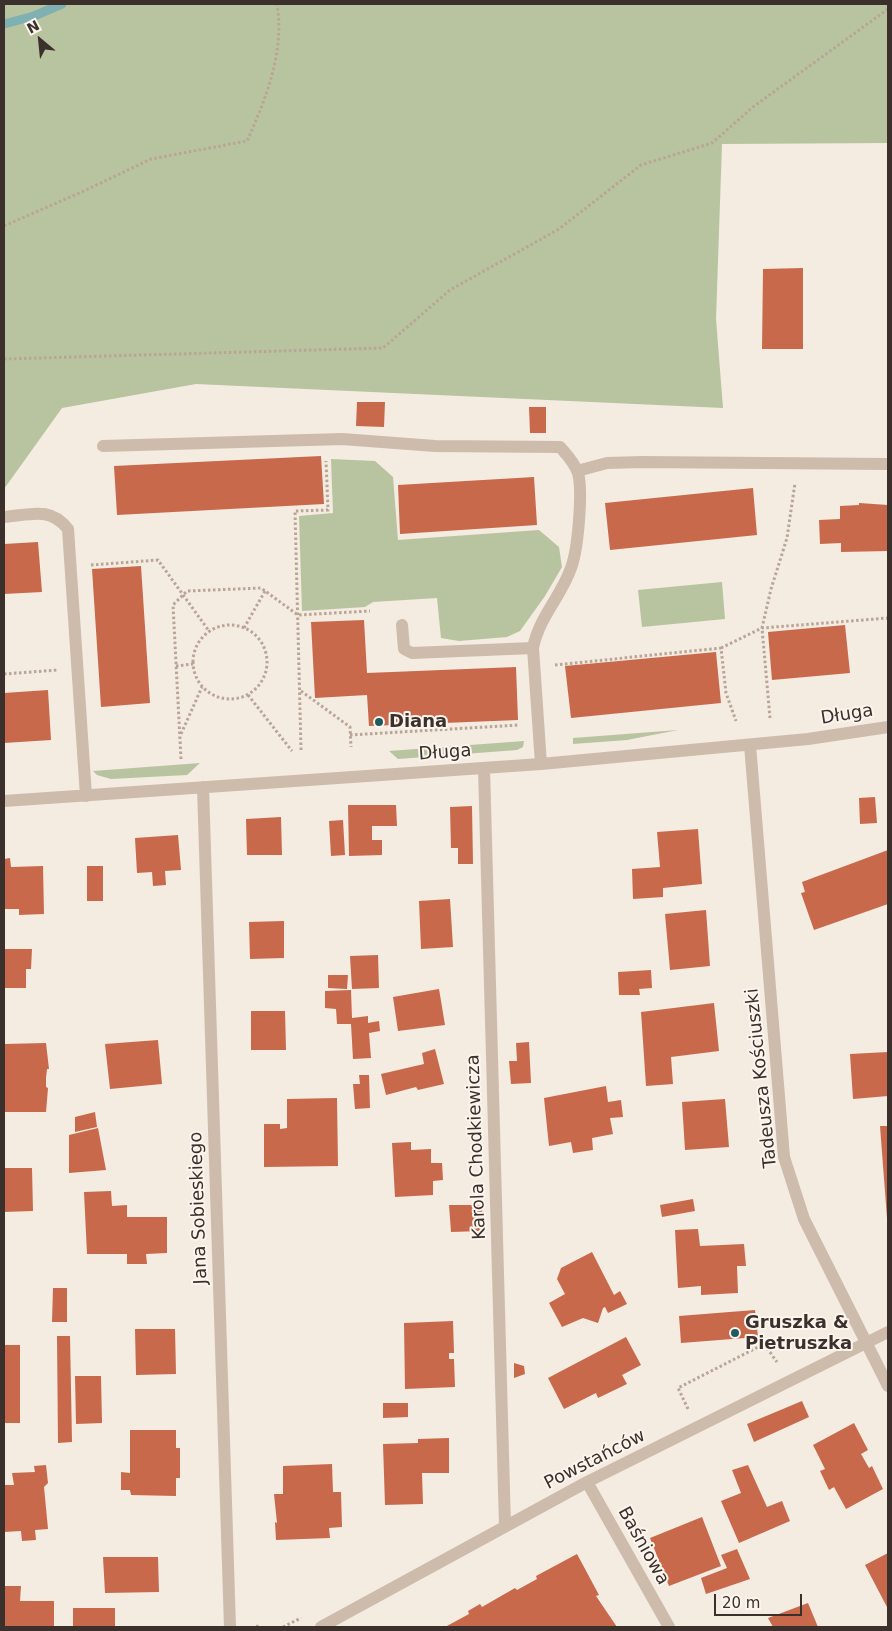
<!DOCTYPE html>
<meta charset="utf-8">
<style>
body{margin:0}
#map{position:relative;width:892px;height:1631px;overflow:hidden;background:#f4ebe1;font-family:"DejaVu Sans",sans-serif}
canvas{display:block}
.frame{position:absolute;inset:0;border:5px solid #3b302b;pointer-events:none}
.north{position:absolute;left:15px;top:15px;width:50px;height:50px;-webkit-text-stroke:4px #fbf5ee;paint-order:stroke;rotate:332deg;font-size:14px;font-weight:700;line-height:20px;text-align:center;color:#3b302b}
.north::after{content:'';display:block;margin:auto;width:18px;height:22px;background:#3b302b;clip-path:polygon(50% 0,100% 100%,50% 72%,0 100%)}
.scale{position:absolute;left:714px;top:1594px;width:88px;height:22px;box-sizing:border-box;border:2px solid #3b302b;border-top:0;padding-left:6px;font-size:15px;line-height:18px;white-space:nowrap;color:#3b302b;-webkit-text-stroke:4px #fbf5ee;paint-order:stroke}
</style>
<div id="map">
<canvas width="892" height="1631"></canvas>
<div class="frame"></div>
<div class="north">N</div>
<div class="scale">20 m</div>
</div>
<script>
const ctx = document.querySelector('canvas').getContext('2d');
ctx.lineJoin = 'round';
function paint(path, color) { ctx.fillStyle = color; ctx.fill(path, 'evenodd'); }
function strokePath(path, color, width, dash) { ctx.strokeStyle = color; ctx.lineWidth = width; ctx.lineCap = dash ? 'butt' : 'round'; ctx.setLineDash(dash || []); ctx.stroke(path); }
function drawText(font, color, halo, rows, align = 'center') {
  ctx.font = font + ' "DejaVu Sans",sans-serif'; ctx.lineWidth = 4; ctx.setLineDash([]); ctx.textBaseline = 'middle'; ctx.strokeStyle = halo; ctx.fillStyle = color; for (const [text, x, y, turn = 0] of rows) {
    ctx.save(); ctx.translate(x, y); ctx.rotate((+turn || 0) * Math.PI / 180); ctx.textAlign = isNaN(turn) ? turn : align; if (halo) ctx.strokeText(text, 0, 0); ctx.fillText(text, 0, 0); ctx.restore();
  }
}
paint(new Path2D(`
 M4,4h884v139l-166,1 -6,175 7,89 -527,-24 -134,24 -58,81z
 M331,459l44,2 18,16 5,63 141,-10 20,17 3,20 -17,29 -25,35 -13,6 -48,4 -18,-3 -4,-40 -64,4 -8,5 -63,4 -3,-95 34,-3z
 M722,582l3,37 -83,8 -4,-37z
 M678,730l-51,10 -54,4v-6z
 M524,741l-1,6 -6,3 -119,9 -9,-8z
 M200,763l-13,12 -76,4 -14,-4 -4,-4z`), '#b8c4a0');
strokePath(new Path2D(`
 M4,24l30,-8 28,-12`), '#7fb0b2', 9);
paint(new Path2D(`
 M803,268v81h-41l1,-80z
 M357,402h28l-1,25 -28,-1z
 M529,407h17v26h-16z
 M321,456l3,48 -207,11 -3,-49z
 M534,477l3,48 -137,9 -2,-49z
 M753,488l4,47 -147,15 -5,-47z
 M859,503l29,2v46l-47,1v-9l-21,1 -1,-24 21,-1v-13l19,-1z
 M38,542l4,50 -38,2v-50z
 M141,566l9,137 -49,4 -9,-138z
 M364,620l3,53 149,-6 2,53 -149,6 -2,-31 -52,3 -4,-76z
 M845,625l5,48 -78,7 -4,-48z
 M716,652l5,51 -150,15 -6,-52z
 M48,690l3,50 -47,3v-50z
 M875,797l2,26 -17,1 -1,-26z
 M348,805h48l1,21h-25v14h10v15l-33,1z
 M472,806l1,58h-15v-16h-7l-1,-41z
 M281,817l1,38h-35l-1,-36z
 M343,820l2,35 -14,1 -2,-35z
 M698,829l4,55 -39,4v9l-30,2 -1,-30 28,-2 -3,-35z
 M178,835l3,35 -16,1 1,14 -13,1 -1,-14 -15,1 -2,-35z
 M888,850v54l-74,26 -13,-37 4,-1 -3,-10z
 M10,858l1,9 32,-1 1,48 -25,1v-6h-15v-50z
 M87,866h16v35h-16z
 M450,899l3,48 -32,2 -2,-48z
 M706,910l4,56 -40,4 -5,-56z
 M284,921v37l-34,1 -1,-37z
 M4,949h28l-1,20h-5v19h-22z
 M378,955l1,33 -27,1 -2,-33z
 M651,970l1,18 -13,1 1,6h-21l-1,-23z
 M328,975h20l-1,14 -19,-1z
 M439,989l6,36 -47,6 -5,-34z
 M351,990l1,28 16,-2v7l11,-2 1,10 -11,2 2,25 -18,1 -2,-35h-14l-1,-15 -11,-1v-17z
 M714,1003l5,48 -48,6 2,27 -27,2 -5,-74z
 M251,1011h34l1,39h-35z
 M158,1040l4,44 -52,5 -5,-45z
 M529,1042l2,41 -20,1 -2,-23h8l-1,-18z
 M46,1043l3,26h-2l-1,9v9l2,1 -2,24h-42v-68z
 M435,1049l9,35 -26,6 -2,-3 -30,8 -5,-21 43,-10 -2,-11z
 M888,1052v44l-35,3 -3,-45z
 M359,1075h10l1,33 -15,1 -2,-25h7z
 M606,1086l2,16 13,-2 2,17 -13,1 3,16 -21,4 1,12 -20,3 -2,-11 -22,4 -5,-48z
 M337,1098l1,68 -74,1v-43h16v5l7,-1v-29z
 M725,1099l4,48 -44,3 -3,-48z
 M95,1112l2,15 -22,5v-15z
 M880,1126h8v92h-1z
 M98,1128l8,42 -37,3v-38z
 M411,1142v8l20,-1v14h11l1,17 -10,1v14l-38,2 -3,-54z
 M4,1168h28l1,43 -29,1z
 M111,1191l1,15 15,-1v12h40v36l-21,1 1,10h-20v-10h-40l-3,-62z
 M693,1199l2,12 -33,6 -2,-12z
 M449,1205h33l1,26 -32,1z
 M698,1229l2,17 44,-2 2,22h-9l1,27 -37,2v-9l-23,2 -3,-58z
 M592,1252l22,43 6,-4 7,13 -19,9 -3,-6 -2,1 -5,15 -15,-5 -21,9 -13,-24 16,-9 -8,-15 4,-11z
 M53,1288h14v34h-15z
 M755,1310l3,27 -77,6 -2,-27z
 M453,1321l1,32h-5v6h5l1,28 -50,2 -1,-66z
 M135,1329h40l1,45 -40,1z
 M57,1336h13l2,106 -14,1z
 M626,1337l15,28 -19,10 5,9 -29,14 -2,-5 -32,16 -16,-31z
 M4,1345h16v78h-16z
 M514,1363l10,3 1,8 -11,4z
 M75,1376h26l1,47 -26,1z
 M802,1401l7,16 -55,25 -7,-18z
 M383,1403h25v14l-25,1z
 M854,1423l14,27 -7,4 8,14 3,-2 11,23 -37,20 -12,-22 -5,3 -9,-19 5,-2 -12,-24z
 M130,1430h46v18h4v30h-4v18l-45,-1 -1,-5h-9v-18l9,1z
 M449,1438v35h-27l1,31 -38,1 -2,-61 35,-1v-4z
 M332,1464l1,28h8l1,35 -13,1 1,10 -54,2 -1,-18 2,1 -3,-29h9v-28z
 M46,1465l2,18 -4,4 4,42 -13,1 1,10 -14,1 -1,-10 -17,1v-47h10l-2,-12 23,-1 -1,-6z
 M748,1465l19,42 15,-6 8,20 -51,22 -18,-42 20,-8 -9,-23z
 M702,1517l19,49 -52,20 -19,-48z
 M737,1549l13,30 -44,15 -5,-16 26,-10 -6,-13z
 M888,1553v56l-23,-44z
 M577,1554l22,41 -3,1 21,31h-172l24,-13 -1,-3 12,-7 2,3 33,-19 2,2 20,-11 -1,-3z
 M103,1557h55l1,35 -54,1z
 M4,1586h17l-1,15h34v26h-50z
 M808,1603l10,24h-45l-5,-9z
 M73,1608h42v19h-42z`), '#c8694b');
strokePath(new Path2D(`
 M4,226l82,-36 65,-31 96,-18c19,-42 38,-90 30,-137
 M4,359l379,-11 67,-58 109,-61 82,-64 71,-22 41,-36 135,-98
 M91,565l67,-5 51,71
 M193 662a37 37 0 1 1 74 0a37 37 0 1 1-74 0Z
 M244,628l21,-37
 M721,648l41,-20 126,-10
 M555,665l166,-17 5,45 10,28
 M176,666l17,-2
 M4,674l54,-4
 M301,691l49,36 1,20
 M248,695l44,56
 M770,718l-8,-90 9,-39 16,-51 8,-55
 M181,734l21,-47
 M350,735l169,-10
 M301,750l-6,-239 33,-1 -2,-49
 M181,759l-8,-154 14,-14 74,-3 37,27 72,-4
 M688,1409l-10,-21 86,-44 13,18
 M256,1626l3,1
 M283,1627l18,-9`), '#b9a596', 3, [2.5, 2.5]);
strokePath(new Path2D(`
 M103,446l239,-7 93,7 125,1c7,8 14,15 18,26 5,18 0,77 -7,95 -10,29 -32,49 -38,80l8,116
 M577,471l30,-8 35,-1 246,2
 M4,517c26,-2 46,-11 64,12l18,267
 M402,625l2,24 8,4 121,-5
 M750,745l34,412 20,62 84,167
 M484,768l21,758
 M203,787l27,840
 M4,801l537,-37 267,-25 80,-12
 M587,1482l82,145
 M321,1627l266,-145 301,-150`), '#cdbbac', 12);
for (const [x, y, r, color] of [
 [379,722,5,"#1f5a5e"],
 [735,1333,5,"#1f5a5e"]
]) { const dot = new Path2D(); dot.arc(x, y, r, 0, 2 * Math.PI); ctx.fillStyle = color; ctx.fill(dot); strokePath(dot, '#fbf5ee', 2); }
drawText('18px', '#3b302b', '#fbf5ee', [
 ["Długa",847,715,-9],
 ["Długa",445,753,-4],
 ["Tadeusza Kościuszki",762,1078,-96],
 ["Karola Chodkiewicza",477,1147,-92],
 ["Jana Sobieskiego",199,1208,-92],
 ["Powstańców",595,1460,-27],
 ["Baśniowa",643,1546,61]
]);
drawText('bold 18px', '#3b302b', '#fbf5ee', [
 ["Diana",389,722],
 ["Gruszka &",745,1323],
 ["Pietruszka",745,1344]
], 'left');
</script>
